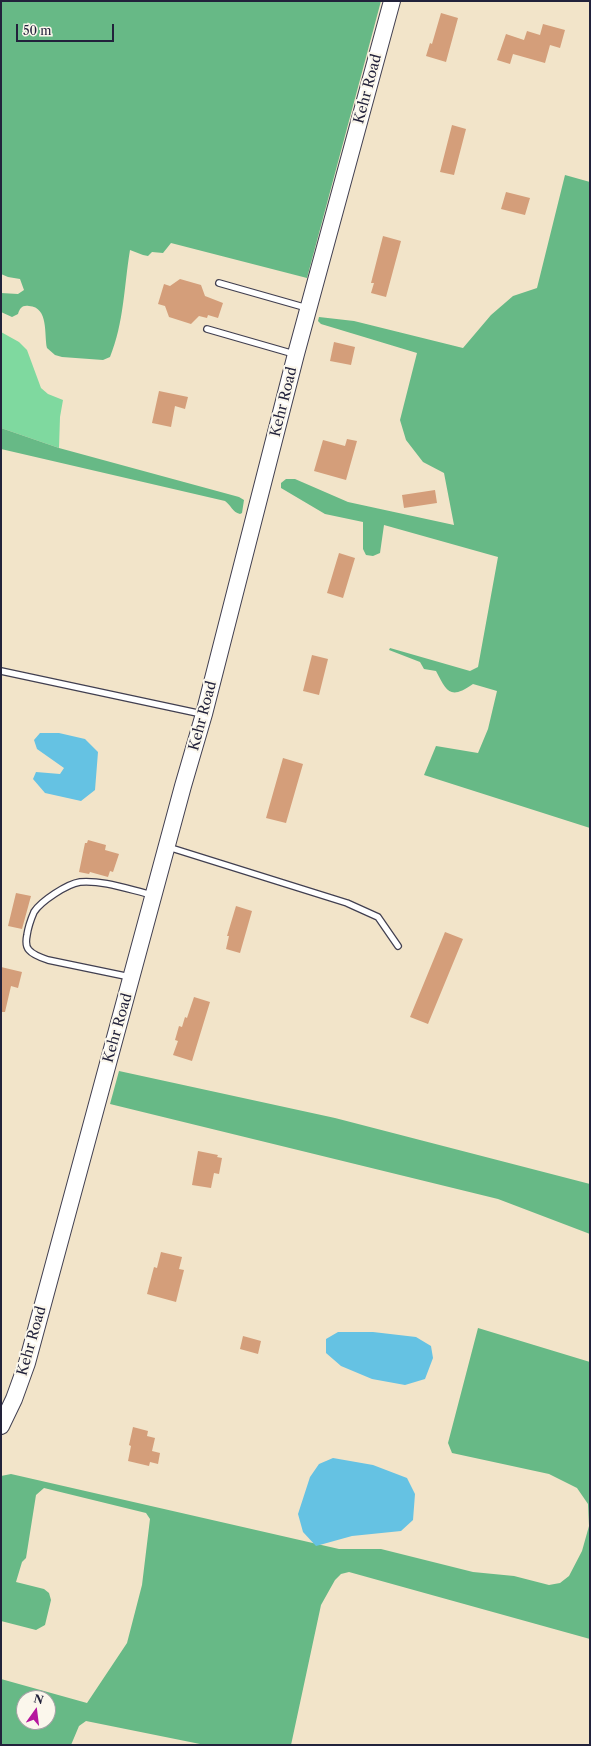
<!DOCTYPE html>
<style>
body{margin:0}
#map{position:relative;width:591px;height:1746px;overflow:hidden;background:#f2e4c9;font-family:"Libre Caslon Text",serif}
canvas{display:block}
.frame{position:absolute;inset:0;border:2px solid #22223b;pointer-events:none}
.north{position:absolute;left:16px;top:1690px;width:40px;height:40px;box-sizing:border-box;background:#fbf7ec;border:1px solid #a4a2a5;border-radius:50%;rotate:14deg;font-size:11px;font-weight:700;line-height:16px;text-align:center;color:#22223b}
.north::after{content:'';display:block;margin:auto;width:14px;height:18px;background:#b5179e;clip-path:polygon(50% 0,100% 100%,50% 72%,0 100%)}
.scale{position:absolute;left:16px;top:24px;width:98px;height:18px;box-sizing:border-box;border:2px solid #22223b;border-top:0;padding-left:5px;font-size:12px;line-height:14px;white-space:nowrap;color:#22223b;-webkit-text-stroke:3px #fbf7ec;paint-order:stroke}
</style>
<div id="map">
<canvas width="591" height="1746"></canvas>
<div class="frame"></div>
<div class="north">N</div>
<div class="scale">50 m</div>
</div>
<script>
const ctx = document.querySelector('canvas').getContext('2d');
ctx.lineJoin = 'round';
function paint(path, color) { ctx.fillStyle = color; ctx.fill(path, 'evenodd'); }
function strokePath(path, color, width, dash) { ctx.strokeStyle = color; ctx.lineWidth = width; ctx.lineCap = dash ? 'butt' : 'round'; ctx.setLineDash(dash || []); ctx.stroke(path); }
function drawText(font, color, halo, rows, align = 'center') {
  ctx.font = font + ' "Libre Caslon Text",serif'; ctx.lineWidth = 4; ctx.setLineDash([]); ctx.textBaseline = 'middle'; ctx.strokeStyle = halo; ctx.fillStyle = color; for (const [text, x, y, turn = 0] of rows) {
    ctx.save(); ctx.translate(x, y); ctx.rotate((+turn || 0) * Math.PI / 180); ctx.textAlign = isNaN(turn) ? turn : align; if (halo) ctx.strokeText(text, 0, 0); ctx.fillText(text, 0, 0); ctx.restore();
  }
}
paint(new Path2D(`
 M1,332l18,10 8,8 14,38 7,6 15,6 -3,17 -1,31 -58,-20z`), '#7fd99f');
paint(new Path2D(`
 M1,1h380l-74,277 -136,-35 -8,10 -11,-1 -4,4 -5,-1 -13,-5c-6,36 -6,73 -20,107l-7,3 -41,-3 -7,-2 -8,-7c-3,-13 2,-41 -18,-42 -7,-1 -9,2 -11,8l-6,3 -11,-5v-19l17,1 6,-4 -4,-11 -12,-2 -7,-3z
 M565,175l25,7v646l-166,-53 12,-29 42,7 10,-24 9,-38 -24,-7c-23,16 -26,8 -37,-13l-12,-2 -4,-7 -31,-12 1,-2 80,23 8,-4 20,-110 -114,-32 -4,28 -7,3 -7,-1 -3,-6v-27l-38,-8 -44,-26v-5l5,-4h9l53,23 106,23 -10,-52 -21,-11 -17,-22 -6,-20 17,-67 -96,-29 -3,-3 1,-4 35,4 109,27 28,-33 22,-19 24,-8z
 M1,428l58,20 180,49 5,3 -2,13 -2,1c-8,-2 -9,-9 -15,-13l-224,-52z
 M119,1071l216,47 255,66v50l-92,-35 -388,-95z
 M478,1328l112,34v277l-241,-67 -8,2 -6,6 -14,25 -30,140h-86l-119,-24 -7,5 -8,19h-70v-66l86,24 40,-60 15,-58 8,-66 -4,-6 -102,-25 -8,7 -10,63 -4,4 -6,20 28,7 5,4 2,7 -6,25 -9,5 -35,-9v-145l10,-2 328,75h42l92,23 41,4 35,9 11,-2 9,-7 13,-25 7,-25 -1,-22 -11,-16 -28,-14 -97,-21 -4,-10zM24,1698h24v24h-24z`), '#67b986');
paint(new Path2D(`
 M40,733h19l26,6 13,13 -3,38 -14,11 -36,-8 -12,-14 3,-7 24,2 4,-6 -27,-19 -3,-9z
 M338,1332h35l43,5 15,9 2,12 -8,21 -20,6 -33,-6 -31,-13 -15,-13v-14z
 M333,1458l40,7 34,13 8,16 -2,26 -12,11 -49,5 -36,10 -13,-14 -5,-18 12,-37 9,-13z`), '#65c2e3');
paint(new Path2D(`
 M441,13l17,5 -12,44 -20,-6 4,-13 2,1z
 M543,24l22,6 -5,18 -10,-3 -5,18 -32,-9 -3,10 -13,-4 9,-26 18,6 3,-9 13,4z
 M452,125l14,4 -12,46 -14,-3z
 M506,192l24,6 -5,17 -24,-6z
 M383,236l18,5 -15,56 -15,-4 3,-10h-3z
 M180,279l21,6 4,11 18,7 -5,15 -10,-3 -1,3 -8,-2 -8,8 -22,-7 -4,-11 -7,-2 6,-20 6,2z
 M334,342l21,5 -4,18 -21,-4z
 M159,391l29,6 -3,12 -10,-3 -4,21 -19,-4z
 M347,439l10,2 -11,39 -32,-9 9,-31 22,6z
 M435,490l2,13 -33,5 -2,-13z
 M339,553l16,5 -12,40 -16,-5z
 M312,655l16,4 -9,36 -16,-4z
 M283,758l20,6 -17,59 -20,-5z
 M88,840l18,5 -1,5 14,4 -6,18 -3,-1 -2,6 -18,-5 -1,2 -10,-2 6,-29h2z
 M16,893l15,3 -9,33 -14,-3z
 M236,906l16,5 -12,42 -14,-4 3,-13h-2z
 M445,932l18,7 -35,85 -18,-7z
 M1,967l21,5 -4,16 -7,-2 -6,26h-4z
 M194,997l16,5 -18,59 -19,-6 5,-14 -3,-1 4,-14 3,1 3,-10 2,1z
 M198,1151l20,4 -1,2 5,1 -3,16 -5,-1 -3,15 -19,-3z
 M161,1252l21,5 -3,12 5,1 -8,32 -29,-8 7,-27 3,1z
 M243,1336l18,5 -3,13 -18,-5z
 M133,1427l15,4 -1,5 8,2 -3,13 8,2 -2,11 -8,-2 -1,4 -21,-5 3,-15 -2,-1z`), '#d49e7a');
const lane = new Path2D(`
 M219,283l88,25
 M207,329l87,25
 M1,671l201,43
 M168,847l179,56 31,14 20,29
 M130,977l-82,-17c-6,-2 -15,-5 -19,-10 -4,-4 -3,-10 -2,-15 1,-7 4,-16 7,-23 7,-11 33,-28 46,-30 24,-2 50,8 73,13`);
const secondary = new Path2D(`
 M1,1426l13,-27 13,-36 156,-577 21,-72 92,-360 96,-353`);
strokePath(lane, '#413f50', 8);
strokePath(secondary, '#413f50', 18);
strokePath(lane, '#fff', 5.5);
strokePath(secondary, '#fff', 16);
drawText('14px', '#22223b', '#fbf7ec', [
 ["Kehr Road",368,89,-75],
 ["Kehr Road",284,402,-76],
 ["Kehr Road",203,716,-75],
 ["Kehr Road",118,1028,-74],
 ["Kehr Road",32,1341,-74]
]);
</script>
